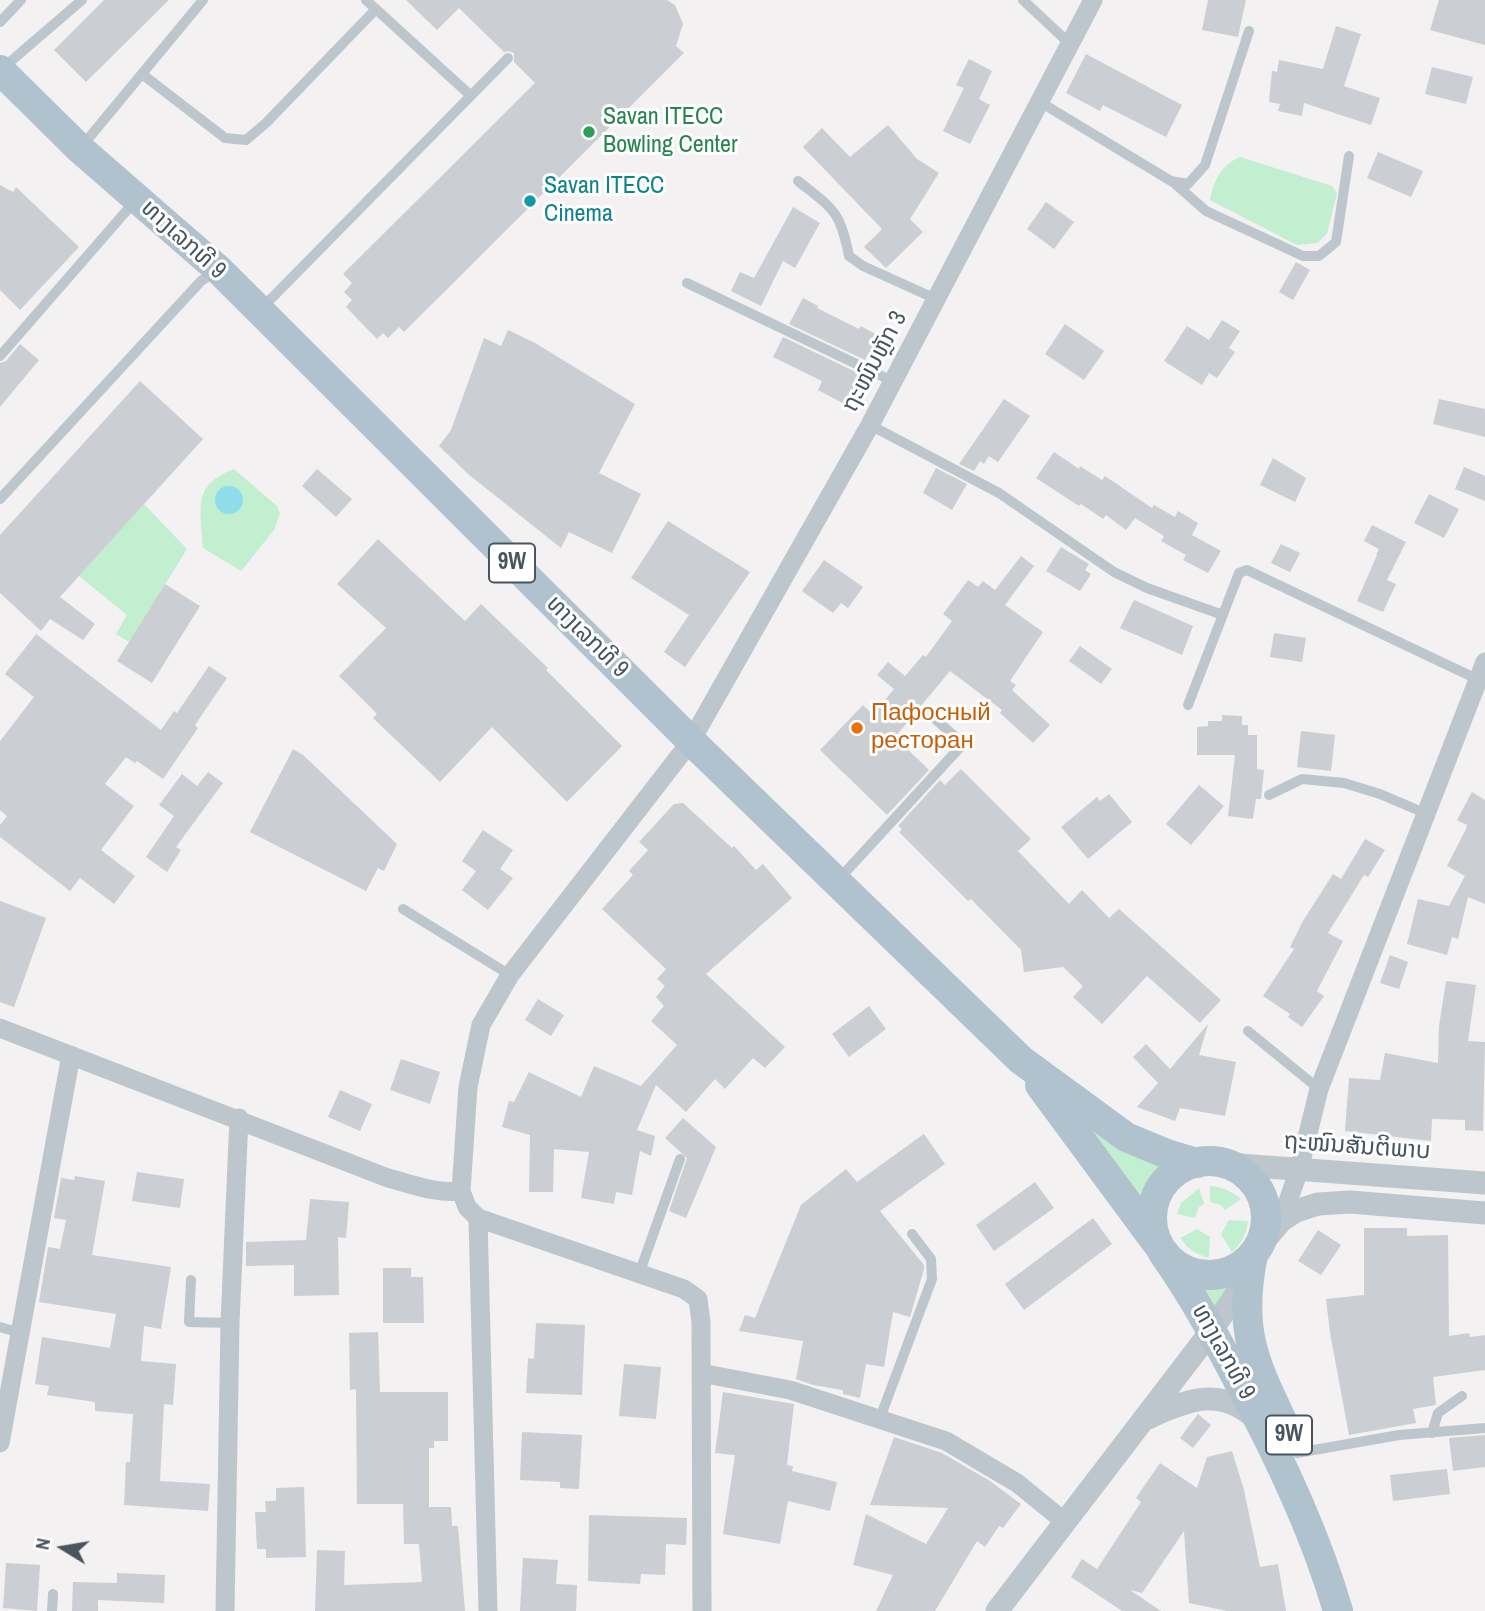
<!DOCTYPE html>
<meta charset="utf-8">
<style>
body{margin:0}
#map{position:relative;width:1485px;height:1611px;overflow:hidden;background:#f3f1f1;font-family:"Archivo Narrow",sans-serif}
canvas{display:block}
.north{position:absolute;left:28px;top:1513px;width:70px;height:70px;-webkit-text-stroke:5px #fff;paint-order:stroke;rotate:281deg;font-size:19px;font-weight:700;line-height:28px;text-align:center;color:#49555e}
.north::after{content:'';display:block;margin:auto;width:24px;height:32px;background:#49555e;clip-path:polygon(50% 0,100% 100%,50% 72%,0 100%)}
</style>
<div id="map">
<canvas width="1485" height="1611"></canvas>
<div class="north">N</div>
</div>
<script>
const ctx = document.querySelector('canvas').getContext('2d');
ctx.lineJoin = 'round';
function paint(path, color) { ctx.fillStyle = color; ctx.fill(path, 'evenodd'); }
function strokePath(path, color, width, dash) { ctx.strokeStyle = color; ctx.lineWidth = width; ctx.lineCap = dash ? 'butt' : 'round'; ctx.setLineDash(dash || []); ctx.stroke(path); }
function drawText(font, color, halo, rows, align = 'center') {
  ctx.font = font + ' "Archivo Narrow","Noto Sans Lao",sans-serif'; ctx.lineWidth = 6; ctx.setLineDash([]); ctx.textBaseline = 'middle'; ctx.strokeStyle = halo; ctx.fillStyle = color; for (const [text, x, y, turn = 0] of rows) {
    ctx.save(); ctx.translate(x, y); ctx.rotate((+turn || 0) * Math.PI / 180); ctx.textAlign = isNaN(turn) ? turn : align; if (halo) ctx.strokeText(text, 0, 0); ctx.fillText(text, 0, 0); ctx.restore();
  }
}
paint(new Path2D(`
 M1240,157l92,29 5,7 -10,41 -10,9 -20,2 -87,-45c4,-20 11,-35 30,-43z
 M234,469l43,37 3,8 -6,16 -33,41 -38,-23c-2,-38 -12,-63 31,-79z
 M144,504l43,45 -58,93 -13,-8 11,-19 -48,-39z
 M1082,1123l86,45 -15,17 -8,18z
 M1210,1186c13,1 21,5 31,13l-16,11 -4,-5 -11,-3z
 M1199,1188l5,16 -5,3 -4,11 -18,-4 4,-11z
 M1229,1220l19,1c-2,14 -6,22 -16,31l-11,-18z
 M1197,1229l13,8 -1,21c-14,-4 -21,-9 -29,-20z
 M1233,1281l-18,28 -17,-27 14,2z`), '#c1efd0');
paint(new Path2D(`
 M215 500a14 14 0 1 1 28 0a14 14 0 1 1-28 0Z`), '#8fddeb');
paint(new Path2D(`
 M104,0h65l-83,82 -32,-32z
 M406,0h261l8,5 8,19 -7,22 8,7 -280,279 -5,-5 -11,11 -5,-5 -6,6 -31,-32 6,-7 -8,-8 8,-9 -9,-9 192,-191 -21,-21v-9l-5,-2 -5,1 -45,-44 -22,22z
 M1208,0h38l-8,37 -36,-7z
 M1439,0h46v45l-55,-15z
 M1336,26l25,8 -17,52 36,12 -9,27 -67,-22 -2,13 -24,-5 2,-7 -11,-2 3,-31 5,1 2,-12 44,9z
 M1086,54l96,51 -16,32 -63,-32 -3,6 -34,-18z
 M969,59l23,12 -13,28 11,6 -20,39 -27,-13 21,-43 -8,-3z
 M1432,67l41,10 -7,27 -41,-10z
 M888,125l29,34 22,14 -29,46 13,13 -37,36 -22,-21 18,-18 -79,-82 19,-19 28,29z
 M1378,152l45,19 -12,26 -44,-19z
 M0,185l13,7 3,-5 63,60 -59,63 -20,-20z
 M1046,202l28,20 -20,27 -27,-20z
 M793,207l27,16 -25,45 -12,-7 -22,45 -30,-15 9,-19 14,6z
 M1296,262l14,8 -17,30 -14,-8z
 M803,298l15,8 -1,2 42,21 2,-3 18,10 -14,24 -76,-36z
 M1222,320l18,11 -11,17 6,4 -18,26 -8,-5 -7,12 -38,-24 23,-35 22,14z
 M1065,324l39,27 -20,29 -39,-26z
 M508,330l27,13 100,61 -36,69 42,21 -29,59 -43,-21 -8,16 -93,-74 -29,-28 12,-16 33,-92 17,8z
 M783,337l79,38 -16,30 -28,-15 4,-9 -49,-24z
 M20,344l19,16 -39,47v-44l6,-2z
 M140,381l63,58 -143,158 35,27 -12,16 -33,-21 -9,12 -41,-38v-58z
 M1004,399l26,17 -32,46 -9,-6 -5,8 -4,-3 -6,10 -15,-7z
 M1439,399l46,10v28l-52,-13z
 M1054,452l25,17 1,-3 22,14 3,-4 47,32 2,-3 21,12 3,-6 20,12 -6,12 29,16 -13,22 -25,-13 3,-5 -25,-14 3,-5 -29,-18 -9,12 -20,-15 -3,4 -22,-15 -2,2 -43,-28z
 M1273,458l33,20 -11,24 -35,-17z
 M1464,467l21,9v25l-30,-12z
 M936,468l31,16 -15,26 -29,-17z
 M317,469l35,30 -16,18 -34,-31z
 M1429,494l30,15 -15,29 -30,-15z
 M668,521l82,51 -65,95 -21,-15 25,-37 -58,-37z
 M1372,525l34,17 -19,38 9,4 -13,28 -26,-11 20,-46h-1l3,-6 -15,-8z
 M378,539l87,82 16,-17 67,64 -2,2 76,76 -55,56 -75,-75 -52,55 -67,-64 4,-4 -38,-38 47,-48 -49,-44z
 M1281,544l19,9 -10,19 -19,-9z
 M1061,547l28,17 -4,6 6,4 -11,17 -34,-20z
 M1021,556l13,10 -29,39 38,27 -33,49 6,4 -4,5 38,35 -17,18 -33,-30 2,-3 -52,-39 -55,66 34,33 -42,45 -67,-65 43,-45 10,10 21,-26 -17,-14 11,-13 17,14 18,-21 3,2 26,-36 -9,-7 25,-34 10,7 5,-6 12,9z
 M824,560l39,27 -15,21 -7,-5 -8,10 -31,-22z
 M165,584l35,22 -48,77 -35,-22z
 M1134,600l59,26 -11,29 -62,-27z
 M1274,633l32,5 -4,24 -32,-5z
 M36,634l125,96 13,-19 3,2 32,-47 18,12 -32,47 3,3 -35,51 -26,-18 -2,2 -9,-6 -21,27 29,22 -33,44 34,26 -21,28 -34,-26 -10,13 -70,-54v-12l7,-9 -7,-6v-69l34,-44 -29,-23z
 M1080,646l32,23 -11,15 -32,-23z
 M1222,715l20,1v9h6v10h9v34l7,1 -3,29h-5l-3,20 -25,-3 7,-61h-38v-28l11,-1v-5h14z
 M1301,731l34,4 -4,36 -34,-4z
 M293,749l10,6 94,89 -13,27 -6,-3 -12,23 -116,-59z
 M961,769l70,70 -13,12 51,53 13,-14 27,28 10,-9 102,91 -21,23 -53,-47 -45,48 -29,-27 10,-11 -20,-19 -39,5 -3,-22 -50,-51 -3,2 -69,-69 3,-3 -4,-3 42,-46 5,5z
 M208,772l15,11 -47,64 5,3 -14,22 -21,-15 28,-41 -15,-11 23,-31 15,12z
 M1199,785l25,21 -33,39 -25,-21z
 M1472,792l13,8v104l-17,-7 -10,42 -6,-2 -5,18 -40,-11 11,-45 31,7 16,-30 -18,-10 19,-37 1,-4 -10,-5z
 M1109,794l23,28 -44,37 -27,-32 36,-30 3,4z
 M683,803l49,45 2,-2 22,24 7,-6 29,34 -86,76 79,73 -20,21 -12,-10 -28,31 -10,-10 -29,33 -30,-27 -19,45 18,6 -4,20 -11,-5 -8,44 -16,-3 -2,12 -33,-6 8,-46 -35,-3 -1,43h-24l1,-57 -28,-8 7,-26 5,1 15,-30 52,25 13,-31 47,20 36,-41 -26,-24 13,-15 -8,-9 9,-11 -8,-7 9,-10 -64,-60 31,-34 -4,-4 19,-21 -9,-8 35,-38z
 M483,830l30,20 -13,19 13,9 -25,32 -26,-20 14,-19 -14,-10z
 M1365,839l20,11 -17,27 -4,-2 -36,58 15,8 -26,50 7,5 -22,31 -14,-10 2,-3 -27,-18 31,-47 -4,-2 13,-26 30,-47 8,5z
 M0,901l46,17 -32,89 -14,-5z
 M1390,955l18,7 -9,27 -19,-6z
 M1446,981l30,4 -8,56 17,1 -2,89 -18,-1v-10l-33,-1 -1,22 -86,-10 4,-53 31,2 5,-27 53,10 1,-37z
 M538,999l26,16 -13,21 -26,-16z
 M869,1006l17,23 -37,28 -17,-23z
 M1208,1024l-9,31 37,7 -11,54 -45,-8 -5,13 -38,-14 21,-24 -25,-26 13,-13 24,25z
 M401,1059l39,13 -10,32 -40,-14z
 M340,1090l32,14 -12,27 -32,-14z
 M683,1118l33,29 -30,71 -17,-7 18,-53 -22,-20z
 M924,1134l21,30 -65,47 44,54v4l-14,48 -17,-5 -9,55 -18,-3 -6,34 -17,-4v-4l-30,-5 -17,-6 7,-38 -64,-10 6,-16 10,3 46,-113 45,-36 11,13z
 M137,1172l47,7 -4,29 -48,-7z
 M75,1176l30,5 -13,74 79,12 -10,62 -17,-3 -3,35 35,3 -3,41 -9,-1 -4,77 50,3 -2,27 -84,-6 2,-43h4l3,-48 -38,-3v-9l-48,-7 2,-9 -14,-2 7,-47 68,11 6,-34 -77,-12 9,-55 12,2 6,-29 -12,-2 7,-40 13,2z
 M1035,1182l19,26 -60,43 -18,-26z
 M310,1199l39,3 -3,36 -8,-1 1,58 -45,1v-31l-48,1v-24l60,-2z
 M1093,1218l19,26 -88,66 -19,-26z
 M1364,1228h43v8l41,-1 1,101 20,-3 1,4 15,-2v35l-52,7 3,28 -23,4 3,14 -67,12 -19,-102 -4,-34 38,-4z
 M1318,1230l23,15 -20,30 -23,-14z
 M383,1268h28v9h12l1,46h-41z
 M536,1323l49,2 -3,70 -56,-2 2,-35 6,1z
 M378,1332l2,60h68v49h-14v7h-5v59h22l1,19h6l7,85h-150l2,-61 28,1 -1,34 78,-3 -3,-38h-15l-1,-40h-46l-1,-115 -6,1 -1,-57z
 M624,1364l37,3 -5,52 -37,-3z
 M723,1392l71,12 -7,61 6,1 -1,5 45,11 -7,29 -42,-10 -8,43 -57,-10 12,-79 -20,-2z
 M1198,1414l13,11 -18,23 -13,-10z
 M522,1432l60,3 -3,54 -19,-1v-6l-40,-2z
 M1485,1435v32l-32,4 -4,-33z
 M894,1437l48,16 48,28 31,23 -18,24 -4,-2 -14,21 -8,-6 -42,70h-59l17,-36 -40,-10 13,-51 60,30 22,-36 -78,-3z
 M1232,1451l12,39 16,77 18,-3 8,47h-59l-38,-8 -5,-72 -42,62 -12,-3 31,21h-39l-51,-34 11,-18 15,10 44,-67 -5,-4 24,-35 37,25 10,-31z
 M1447,1469l3,25 -57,7 -3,-26z
 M304,1487l2,70 -40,1v-9h-9l-2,-37h11l-1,-11h11v-13z
 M589,1515l98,3 -1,27 -20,-1 -1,31 -24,-1 -1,10 -52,-3z
 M523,1558l35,2 -2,24 21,1 -1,26h-56z
 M6,1563l34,2 -3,46 -34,-3z
 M117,1573l48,2 -1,28 -66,-3v11h-26l1,-29 44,1z`), '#cbced3');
strokePath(new Path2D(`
 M366,0l104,95
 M1023,0l47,44
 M0,22l21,-22
 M3,68l79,-68
 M142,74l83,64 21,2 20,-17 110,-114
 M1040,102l131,79 17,3 17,-19 44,-134
 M83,145l120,-145
 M798,181c35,28 42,29 51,75l14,10 73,33
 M1172,181l34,30 97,45h16l17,-14 13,-86
 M687,283l205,98
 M261,309l247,-251
 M0,356l135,-155
 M870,425l129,68 115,79 33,16 76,27
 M0,499l201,-218 14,-9
 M1188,705l51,-132 8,-3 232,110
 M1269,795l33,-16 42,4 36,11 47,20
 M839,879l124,-135 -31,-28
 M403,909l107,66
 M1248,1031l71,58
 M639,1274l41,-115
 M191,1280l-2,42 41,1
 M0,1327l21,6
 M880,1418l52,-139 -1,-20 -19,-25
 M1432,1433l6,-20 24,-17
 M1297,1453l102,-18 86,-7
 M52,1611l1,-17`), '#bdc6cd', 10);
strokePath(new Path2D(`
 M0,1028l388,150c23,6 48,16 73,13l6,16 11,11 206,71 14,10 3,23 1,289
 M461,1191l7,-104 13,-62 29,-50 181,-234 179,-316 223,-425
 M478,1218l10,393
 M1281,1221l18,-51 20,-81 166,-427
 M701,1373l89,17 156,51 71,42 48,39
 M0,1443l71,-388
 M225,1611l5,-288 9,-205`), '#bdc6cd', 19);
strokePath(new Path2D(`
 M1226,1164l259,19
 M1259,1247l22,-26 15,-10 22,-7 32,-2 135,11
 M1148,1418c40,-19 74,-32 109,2
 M997,1611l215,-281 37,-55`), '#bdc6cd', 23);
strokePath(new Path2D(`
 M0,70l80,79 139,121 472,471 330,319 105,77 41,17 30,9
 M1040,1085l116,157
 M1152 1218a57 57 0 1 1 114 0a57 57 0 1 1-114 0Z
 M1163,1253c30,42 54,87 78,133 39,72 74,146 97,225
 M1253,1255c-16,77 2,109 34,176`), '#b1c2cf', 30);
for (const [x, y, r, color] of [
 [589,132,7,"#2e9e5b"],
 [530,201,7,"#0f9aa8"],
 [857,728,7,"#e8710a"]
]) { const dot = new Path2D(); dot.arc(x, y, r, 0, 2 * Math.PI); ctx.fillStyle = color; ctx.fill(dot); strokePath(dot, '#fff', 2.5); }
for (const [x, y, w] of [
 [512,563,46],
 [1289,1435,46]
]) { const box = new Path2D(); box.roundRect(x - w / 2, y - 19.5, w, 39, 5); ctx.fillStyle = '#fff'; ctx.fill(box); strokePath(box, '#49555e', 2); }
drawText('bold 23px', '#49555e', null, [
 ["9W",512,563],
 ["9W",1289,1435]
]);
drawText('24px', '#27864d', '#fff', [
 ["Savan ITECC",603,118],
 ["Bowling Center",603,146]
], 'left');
drawText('24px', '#0d838f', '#fff', [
 ["Savan ITECC",544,187],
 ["Cinema",544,215]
], 'left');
drawText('24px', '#49555e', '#fff', [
 ["ທາງເລກທີ 9",183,240,42],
 ["ຖະໜົນຫຼັກ 3",875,362,-62],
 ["ທາງເລກທີ 9",587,637,45],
 ["ຖະໜົນສັນຕິພາບ",1357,1147,4],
 ["ທາງເລກທີ 9",1223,1352,61]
]);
drawText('24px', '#c56008', '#fff', [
 ["Пафосный",871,714],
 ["ресторан",871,742]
], 'left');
</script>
